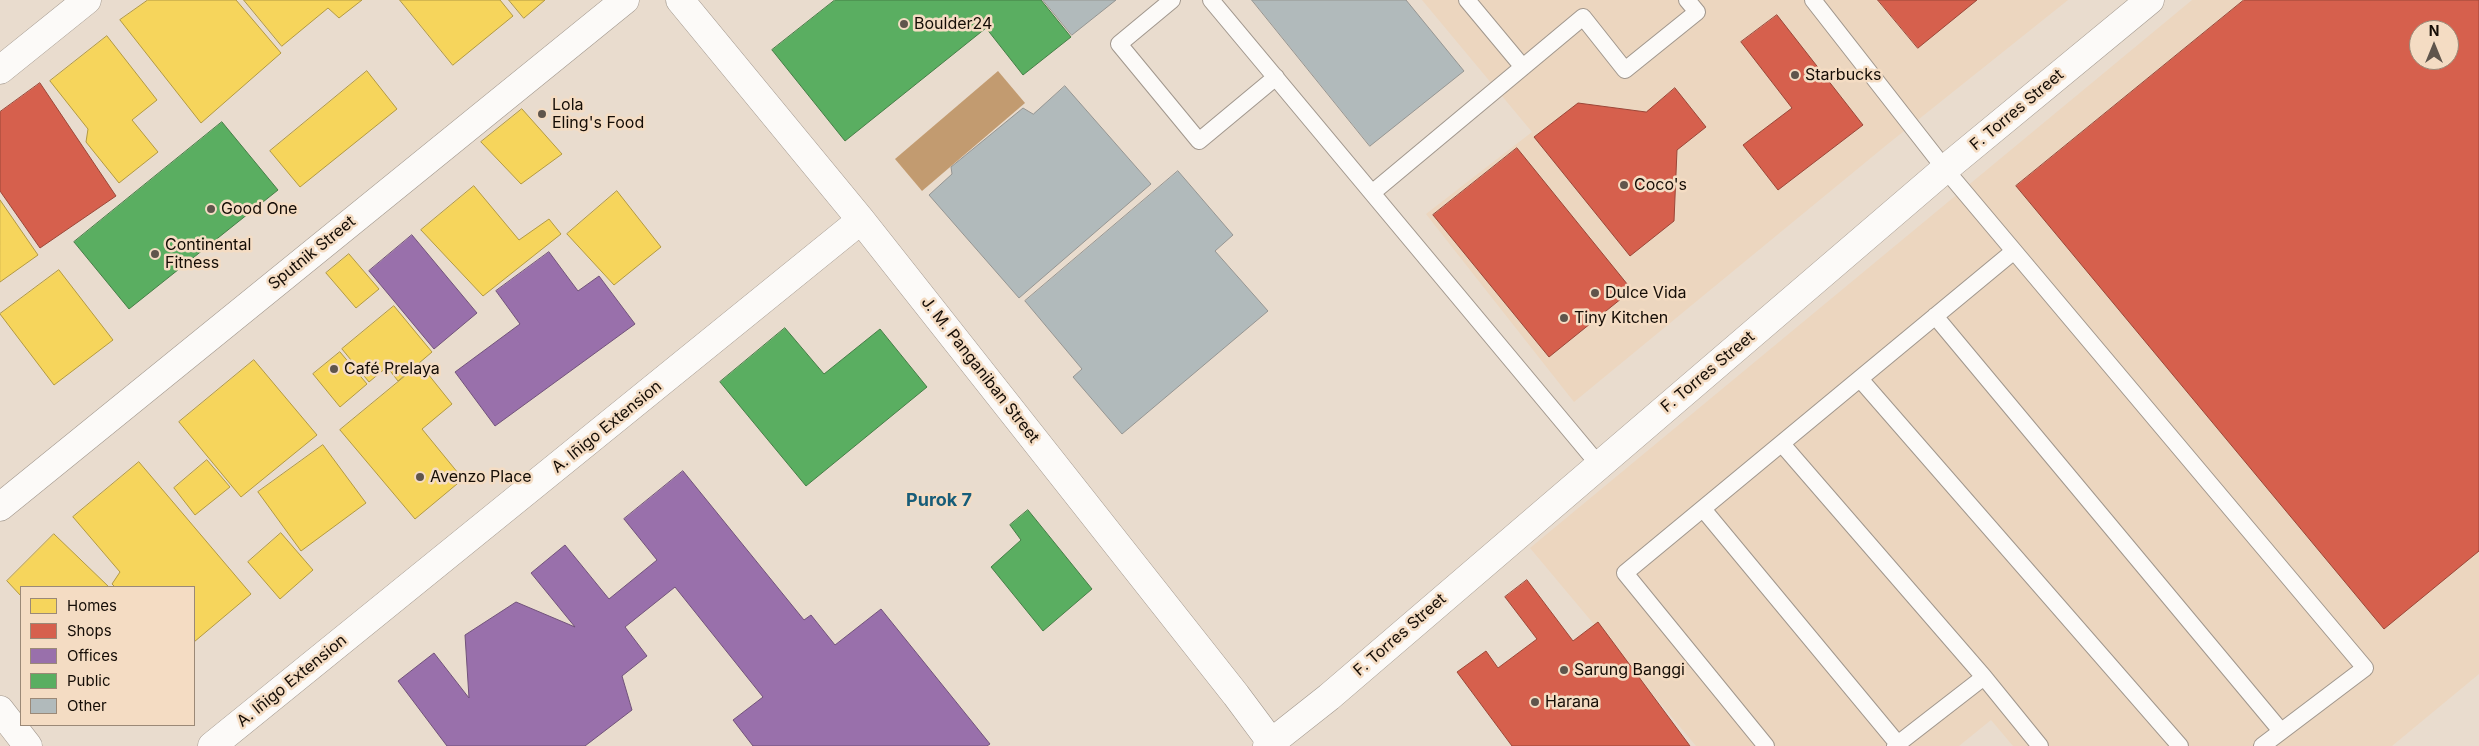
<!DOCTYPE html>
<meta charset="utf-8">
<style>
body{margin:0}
#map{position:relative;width:2479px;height:746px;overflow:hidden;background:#e9dcce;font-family:Inter,sans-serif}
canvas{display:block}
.legend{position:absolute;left:20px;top:586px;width:175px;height:140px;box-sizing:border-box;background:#f4dcc3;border:1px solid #9b8977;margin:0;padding:6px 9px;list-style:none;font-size:15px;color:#150d06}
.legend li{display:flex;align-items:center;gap:10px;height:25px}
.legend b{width:25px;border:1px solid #9b8977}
.north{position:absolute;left:2409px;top:20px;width:50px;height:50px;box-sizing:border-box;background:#f4dcc3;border:1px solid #9b8977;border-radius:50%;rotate:0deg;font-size:14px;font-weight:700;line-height:20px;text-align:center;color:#150d06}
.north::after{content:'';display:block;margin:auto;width:18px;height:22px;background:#5f554c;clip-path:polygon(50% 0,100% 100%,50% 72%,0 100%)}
</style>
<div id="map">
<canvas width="2479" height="746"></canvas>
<ul class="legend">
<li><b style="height:14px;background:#f6d55c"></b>Homes</li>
<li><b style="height:14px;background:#d6604d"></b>Shops</li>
<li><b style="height:14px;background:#9970ab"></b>Offices</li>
<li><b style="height:14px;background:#5aae61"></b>Public</li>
<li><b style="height:14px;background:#b1babb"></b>Other</li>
</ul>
<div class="north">N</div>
</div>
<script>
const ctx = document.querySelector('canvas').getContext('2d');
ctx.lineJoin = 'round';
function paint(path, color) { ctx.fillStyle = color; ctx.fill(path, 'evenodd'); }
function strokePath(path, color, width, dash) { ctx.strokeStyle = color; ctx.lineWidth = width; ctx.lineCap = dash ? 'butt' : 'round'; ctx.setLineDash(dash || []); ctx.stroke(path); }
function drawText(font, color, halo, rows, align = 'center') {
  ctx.font = font + ' Inter,sans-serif'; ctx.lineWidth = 5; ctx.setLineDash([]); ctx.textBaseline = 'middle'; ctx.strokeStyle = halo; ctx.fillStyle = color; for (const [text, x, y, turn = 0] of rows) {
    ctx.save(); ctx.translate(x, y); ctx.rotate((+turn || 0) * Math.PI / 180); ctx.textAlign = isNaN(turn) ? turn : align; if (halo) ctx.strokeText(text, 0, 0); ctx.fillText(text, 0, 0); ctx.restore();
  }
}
paint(new Path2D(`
 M1422,0h646l-179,143 -315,259 -148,-188 106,-82z
 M2192,0h287v674l-87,72h-379l-22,-26 -32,26h-263l-166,-198zM2419,30h30v30h-30z`), '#ecd6bf');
paint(new Path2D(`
 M998,71l27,32 -103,88 -27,-32z`), '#c29b70');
const homes = new Path2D(`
 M148,0h88l45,53 -80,70 -81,-103z
 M244,0h118l-23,18 -11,-10 -46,38z
 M400,0h100l13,16 -60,49z
 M509,0h36l-21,18z
 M107,36l50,64 -25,20 26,32 -39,31 -33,-41 2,-13 -38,-48z
 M367,71l30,38 -97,78 -30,-36z
 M522,109l40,45 -41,30 -40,-42z
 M474,186l45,54 30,-21 12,15 -78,62 -62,-66z
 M617,191l44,56 -47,38 -47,-51z
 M0,200l38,55 -38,27z
 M349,254l30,35 -23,19 -30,-35z
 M59,270l54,70 -59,45 -54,-71z
 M394,306l38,46 -34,29 -11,-14 -18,15 -27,-33z
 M340,352l27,32 -27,23 -27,-33z
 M254,360l63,75 -76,62 -62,-75z
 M420,364l32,40 -30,25 41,50 -48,40 -75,-89z
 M323,445l43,58 -65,48 -43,-59z
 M207,460l23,27 -35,28 -21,-27z
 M139,462l112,132 -57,48v-55h-79l-3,-3 8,-12 -47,-55z
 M281,533l32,37 -33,29 -32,-37z
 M54,534l55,53h-88v9l-14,-15z`);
paint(homes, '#f6d55c');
strokePath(homes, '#b29942', 1);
const shops = new Path2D(`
 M1878,0h99l-59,48z
 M2244,0h235v551l-95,78 -368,-443zM2419,30h30v30h-30z
 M1777,15l86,110 -85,65 -35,-45 49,-37 -51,-66z
 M40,83l76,113 -76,52 -40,-57v-79z
 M1675,88l31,39 -29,23 -3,71 -44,35 -96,-119 44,-34 68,9z
 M1517,148l115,142 -83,67 -116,-142z
 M1527,580l46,61 25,-19 92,124h-178l-55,-74 29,-21 12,17 39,-29 -32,-42z`);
paint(shops, '#d6604d');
strokePath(shops, '#9c4738', 1);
const offices = new Path2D(`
 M412,235l65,78 -43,36 -65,-78z
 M549,252l29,39 21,-15 36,48 -140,102 -40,-54 65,-48 -24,-33z
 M683,471l121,149 7,-5 24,30 46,-36 109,135 -3,2h-234l-20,-26 30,-23 -88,-110 -50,40 22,29 -25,20 10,34 -47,36h-138l-49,-65 36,-28 35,45 -4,-63 51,-33 59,25 -44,-54 34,-28 44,54 48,-39 -33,-41z`);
paint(offices, '#9970ab');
strokePath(offices, '#71527a', 1);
const public = new Path2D(`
 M835,0h206l30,37 -48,38 -37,-47 -141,113 -73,-91z
 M222,122l56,68 -149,119 -55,-67z
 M785,328l39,46 56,-45 47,58 -121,99 -86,-104z
 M1028,510l64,79 -49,42 -52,-64 30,-27 -11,-15z`);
paint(public, '#5aae61');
strokePath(public, '#457e46', 1);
const building = new Path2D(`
 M1043,0h73l-44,35z
 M1252,0h154l58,71 -94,75z
 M1065,86l86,98 -132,114 -90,-103 23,-21 -1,-7 72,-59 10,6z
 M1178,171l55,64 -18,16 53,60 -146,123 -49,-57 9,-8 -57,-68z`);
paint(building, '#b1babb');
strokePath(building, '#959592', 1);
const service = new Path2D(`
 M1172,0l-53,44 80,97 77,-64
 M1211,0l388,465
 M1467,0l55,66
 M1813,0l132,169 420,499 -103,78
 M1372,193l211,-176 42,53 72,-58 -10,-12
 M1935,316l346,415
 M1860,379l320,367
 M1782,444l202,233 56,69
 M1703,509l195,235
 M1766,746l-141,-173 389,-322
 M1895,746l89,-69`);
const minor = new Path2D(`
 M680,0l181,220 375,475 38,51
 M0,70l87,-70
 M0,507l625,-507
 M212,746l649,-526`);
const secondary = new Path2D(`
 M0,710l28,36
 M1267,746l62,-49 616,-528 205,-169`);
strokePath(service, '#a1978d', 18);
strokePath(minor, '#a1978d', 29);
strokePath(secondary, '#a1978d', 29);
strokePath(service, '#fcfaf8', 16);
strokePath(minor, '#fcfaf8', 28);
strokePath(secondary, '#fcfaf8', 28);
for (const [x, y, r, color] of [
 [904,24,5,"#5f554c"],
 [1795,75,5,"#5f554c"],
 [542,114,5,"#5f554c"],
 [1624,185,5,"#5f554c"],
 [211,209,5,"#5f554c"],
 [155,254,5,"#5f554c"],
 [1595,293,5,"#5f554c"],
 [1564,318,5,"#5f554c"],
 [334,369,5,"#5f554c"],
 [420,477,5,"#5f554c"],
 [1564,670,5,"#5f554c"],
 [1535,702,5,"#5f554c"]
]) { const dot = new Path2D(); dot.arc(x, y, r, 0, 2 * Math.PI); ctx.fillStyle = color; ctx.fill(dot); strokePath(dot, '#f4dcc3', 2); }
drawText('16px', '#150d06', '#f4dcc3', [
 ["Boulder24",914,24],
 ["Starbucks",1805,75],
 ["Lola",552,105],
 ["Eling's Food",552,123],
 ["Coco's",1634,185],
 ["Good One",221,209],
 ["Continental",165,245],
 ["Fitness",165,263],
 ["Dulce Vida",1605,293],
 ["Tiny Kitchen",1574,318],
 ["Café Prelaya",344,369],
 ["Avenzo Place",430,477],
 ["Sarung Banggi",1574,670],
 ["Harana",1545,702]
], 'left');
drawText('16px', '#150d06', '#f4dcc3', [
 ["F. Torres Street",2017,110,-40],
 ["Sputnik Street",312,253,-39],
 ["J. M. Panganiban Street",980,370,52],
 ["F. Torres Street",1708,372,-40],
 ["A. Iñigo Extension",607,427,-39],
 ["F. Torres Street",1400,635,-41],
 ["A. Iñigo Extension",292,681,-39]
]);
drawText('bold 18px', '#185d79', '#f4dcc3', [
 ["Purok 7",939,501]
]);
</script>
